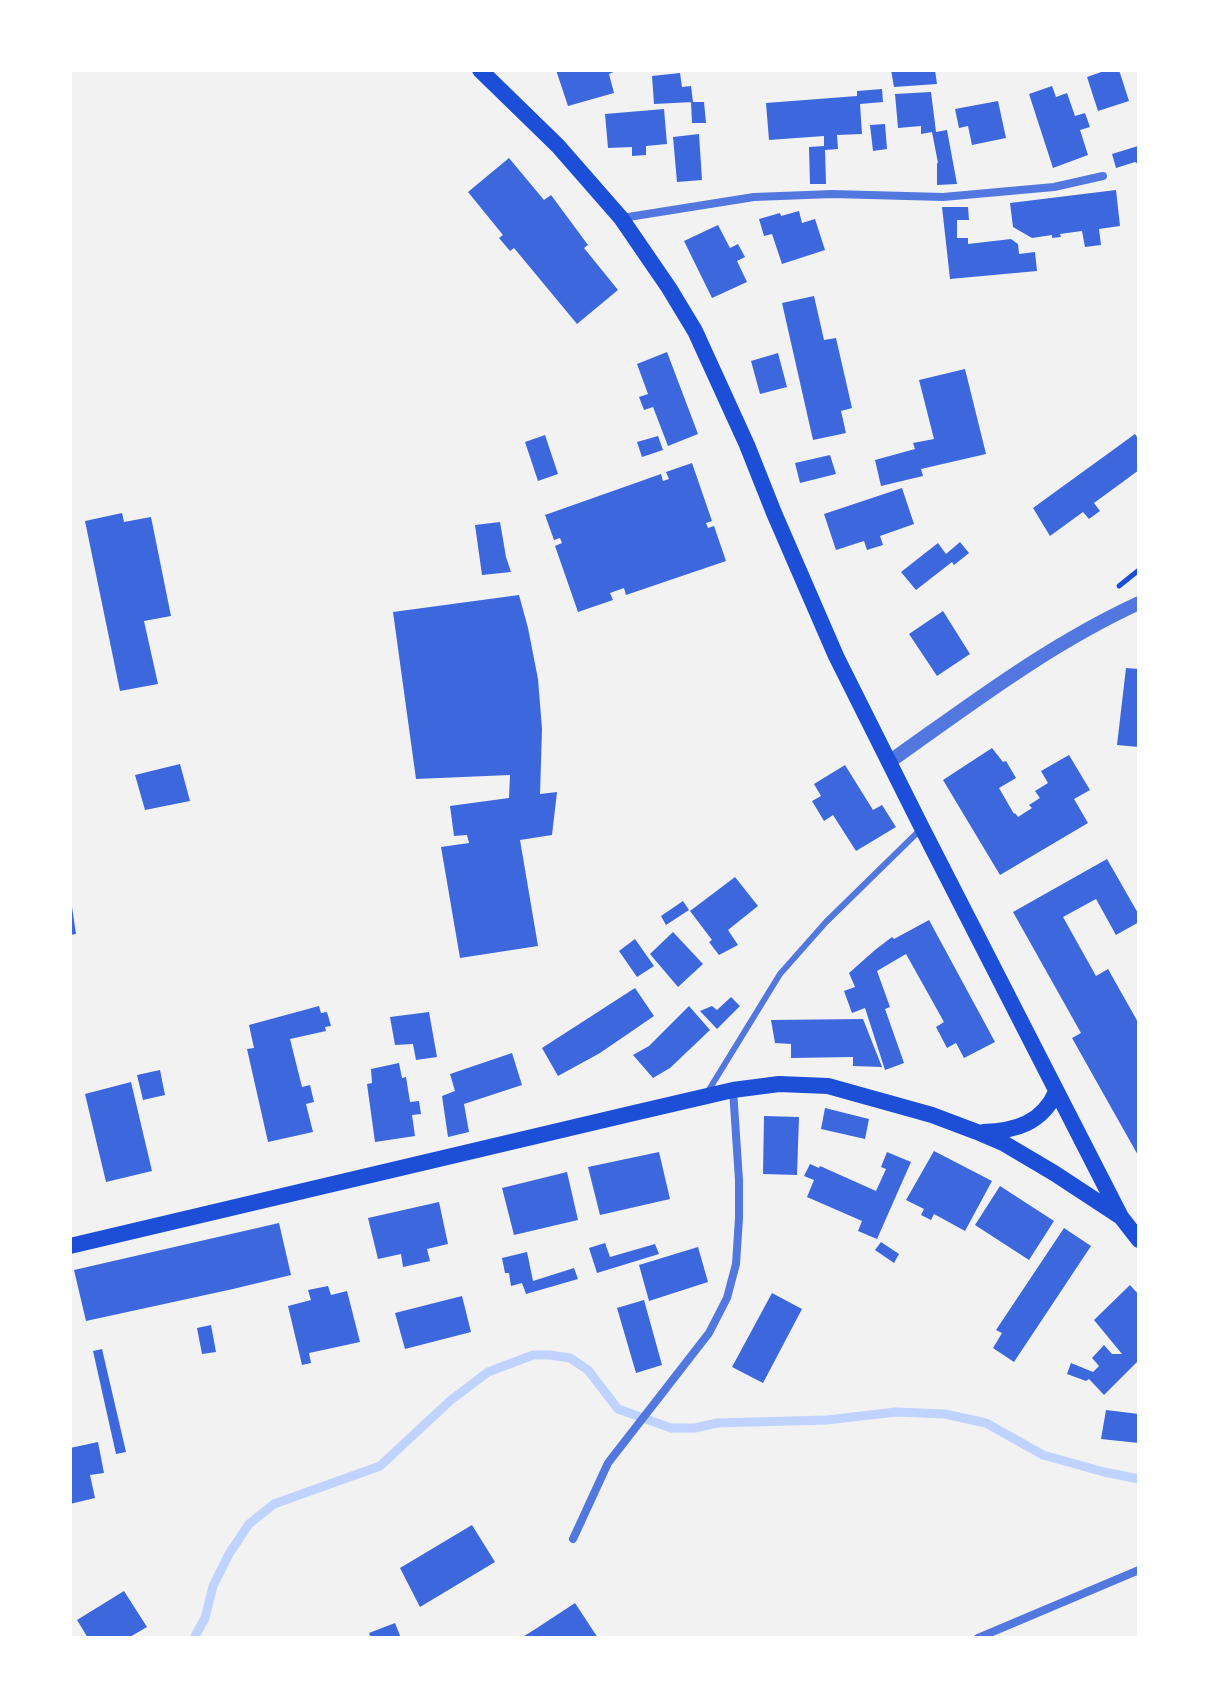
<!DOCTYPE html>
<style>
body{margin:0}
#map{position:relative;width:1209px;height:1708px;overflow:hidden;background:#f2f2f2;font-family:"Fira Sans Condensed",sans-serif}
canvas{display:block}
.frame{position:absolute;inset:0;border:72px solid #fff;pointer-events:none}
</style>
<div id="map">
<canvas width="1209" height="1708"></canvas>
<div class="frame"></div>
</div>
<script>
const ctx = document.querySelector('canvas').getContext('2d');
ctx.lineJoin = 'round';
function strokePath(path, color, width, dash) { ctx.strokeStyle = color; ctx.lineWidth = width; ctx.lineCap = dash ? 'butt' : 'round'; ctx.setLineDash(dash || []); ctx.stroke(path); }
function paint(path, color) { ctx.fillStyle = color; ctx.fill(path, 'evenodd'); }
strokePath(new Path2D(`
 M194,1638l11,-20 8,-32 16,-32 20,-30 25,-20 106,-38 71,-66 37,-28 45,-17h17l20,3 18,12 30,39 53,19h24l22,-5 110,-3 69,-8 49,2 41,9 57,32 61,17 35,7`), '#bfd3fe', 9);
paint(new Path2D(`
 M556,70h62l-9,4 5,19 -46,13z
 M891,70h44l2,14 -43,3z
 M1107,70h12l10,31 -31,10 -11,-34z
 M680,73l2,14 9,-1 2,16 -39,2 -2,-28z
 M1052,86l4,11 11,-4 8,23 10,-3 5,14 -10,3 8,25 -35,13 -24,-74z
 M882,89l1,13 -23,2 2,30 -25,1 1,14 -13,1 1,34h-16l-1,-37 15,-1v-10l-55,4 -3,-37 91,-7v-5z
 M931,92l5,40 11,-2 10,54 -20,1v-22h1l-6,-31 -11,2v-8l-23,2 -3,-34z
 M998,101l8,37 -34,7 -4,-19 -9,2 -4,-19z
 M691,102h13l2,21h-14z
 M664,109l3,35 -21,2v9l-14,1v-9l-24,1 -3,-34z
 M885,124l2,25 -14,2 -3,-26z
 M699,134l3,46 -25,2 -4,-45z
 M1138,146l1,19 -4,-3 -19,6 -4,-14z
 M509,158l35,42 7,-5 37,50 -4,3 34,42 -41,34 -63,-76 -4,3 -11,-13 4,-3 -35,-43z
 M1116,190l4,36 -21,3 2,16 -16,2 -3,-16 -22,3 1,3 -9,1v-3l-20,3 -19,-11 -3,-24z
 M942,207h26l1,13h-12v18h11v6l43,-5 7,5 1,10 16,-2 2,19 -87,8z
 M799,211l3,12 13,-4 10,31 -43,14 -10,-30 -8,2 -5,-17 21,-6 1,3z
 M718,225l12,23 8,-4 7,13 -8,4 10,21 -35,16 -28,-57z
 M814,296l10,44 12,-2 16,70 -11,3 5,22 -33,7 -31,-137z
 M667,352l31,82 -30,12 -15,-39 -9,3 -5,-13 9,-3 -11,-30z
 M778,353l9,34 -27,7 -9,-33z
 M965,369l21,85 -65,15 2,7 -42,10 -6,-26 40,-11 -2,-6 21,-4 -15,-59z
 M1135,434l4,6 -1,25 1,5 -45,33 6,8 -11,8 -6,-7 -33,24 -17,-28z
 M545,435l13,39 -20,7 -13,-39z
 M658,436l5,14 -21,7 -5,-15z
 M830,455l6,19 -36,9 -5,-20z
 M692,463l20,58 -6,2 2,5 6,-2 12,35 -100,34 -2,-7 -14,5 3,7 -35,12 -23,-66 7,-3 -2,-5 -6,2 -9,-25 116,-41 2,7 6,-2 -3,-7z
 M902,488l12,36 -34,12 3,9 -16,5 -3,-9 -28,9 -12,-36z
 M122,513l2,9 27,-5 20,99 -27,5 14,63 -38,7 -35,-170z
 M500,522l6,35 5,15 -29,3 -7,-50z
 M960,542l9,11 -15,12 -2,-3 -36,28 -15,-18 37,-29 8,11z
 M519,595l9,33 10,51 4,50 -2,65 17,-2 -5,43 -32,5 18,106 -78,12 -19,-111 28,-4 -2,-8 -13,1 -4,-30 59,-8 1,-23 -94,4 -23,-167z
 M943,611l27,43 -33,22 -28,-42z
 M1126,668l13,1v78l-22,-2z
 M992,748l11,14 3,-1 10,17 -17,10 15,26 1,-1 3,4 14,-9 -3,-3 11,-7 -5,-7 13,-8 -7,-12 28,-16 21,35 -16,9 14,24 -88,52 -57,-95z
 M180,764l10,37 -45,9 -10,-35z
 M845,765l28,45 9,-5 14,22 -40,24 -23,-36 -9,6 -12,-20 9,-5 -7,-12z
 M1107,859l32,56v7l-23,13 -20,-36 -33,18 33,59 12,-7 31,55v133l-67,-119 9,-5 -68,-121z
 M735,877l23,29 -30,24 10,15 -19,10 -10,-13 3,-2 -22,-29z
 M683,901l6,9 -23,15 -5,-9z
 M70,907h2l4,27 -6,1z
 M929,920l66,122 -31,16 -8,-15 -9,5 -11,-21 8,-5 -38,-68 -29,17 13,36 -5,2 19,54 -19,7 -20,-62 -13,5 -8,-22 11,-4 -6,-14 26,-23 17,-13 2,2z
 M673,932l30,32 -25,23 -28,-33z
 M635,939l19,27 -17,11 -18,-26z
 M635,988l19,28 -54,37 -42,23 -16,-28z
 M731,997l9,9 -23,23 -17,-18 12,-5 5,4z
 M319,1006l2,7 6,-1 4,14 -6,1 1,4 -36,8 12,48 8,-2 4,17 -8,2 7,28 -45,10 -21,-93 7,-1 -5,-23z
 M689,1006l21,24 -40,38 -17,10 -20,-23 16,-9z
 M429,1012l8,45 -21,3 -3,-16 -18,1 -5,-28z
 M863,1019l19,48 -29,-1v-9l-62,1v-14l-16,-1 -4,-23z
 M512,1053l10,32 -58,19 5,28 -21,5 -6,-41 13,-5 -5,-17z
 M399,1063l3,15 4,-1 4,25 9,-1 2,13 -9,1 3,21 -40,6 -8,-58 5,-1 -1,-14z
 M160,1070l5,25 -22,5 -6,-25z
 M131,1082l21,89 -46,11 -21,-88z
 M825,1108l44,11 -4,20 -44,-10z
 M764,1116l35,1 -2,58 -34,-1z
 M934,1151l58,30 -27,50 -31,-17 -3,6 -10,-5 3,-6 -18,-9z
 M659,1152l11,47 -70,16 -12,-48z
 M887,1152l24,10 -34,77 -19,-8 4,-10 -55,-24 7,-17 -10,-4 6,-12 9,4 1,-2 56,25 10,-22 -5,-2z
 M567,1172l11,48 -64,15 -12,-47z
 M1000,1186l54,35 -25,39 -54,-35z
 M439,1202l9,42 -21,5 3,12 -27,6 -2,-13 -23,5 -10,-41z
 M279,1223l12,52 -58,14 -147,32 -12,-51z
 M1064,1228l27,18 -77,116 -21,-14 9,-15 -6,-3z
 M881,1242l18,12 -5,9 -19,-13z
 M605,1243l5,14 45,-13 4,10 -62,19 -8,-25z
 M698,1247l10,35 -59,19 -10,-36z
 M527,1252l6,29 41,-13 4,11 -52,15 -4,-11 -11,3 -2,-13h-4l-3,-15z
 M1130,1285l9,10v65l-35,35 -15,-16 -3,2 -19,-7 4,-11 22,9 6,-6 -7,-8 12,-13 8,9h10l-28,-34z
 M328,1286l3,9 16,-4 13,51 -51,11 2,10 -9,2 -14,-59 23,-6 -3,-10z
 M772,1293l30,16 -39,74 -31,-16z
 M462,1296l9,36 -66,17 -10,-36z
 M644,1300l18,65 -26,8 -19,-65z
 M211,1325l5,27 -14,2 -5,-26z
 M102,1349l24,103 -10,2 -23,-103z
 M1106,1410l33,4v29l-38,-4z
 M98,1442l6,31 -14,2 5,23 -25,6v-56z
 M472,1525l23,37 -75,45 -20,-39z
 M124,1591l23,36 -19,11h-40l-11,-18z
 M575,1603l23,35h-77l16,-10z
 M395,1623l6,15h-30l-2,-5z`), '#3d67dc');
strokePath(new Path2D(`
 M1119,586l20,-16`), '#1d4ed8', 5);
strokePath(new Path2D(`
 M707,1093l73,-119 46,-52 94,-92`), '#5277de', 6);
strokePath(new Path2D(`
 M622,218l132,-21 79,-3 110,3 111,-10 49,-11
 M573,1539l35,-76 101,-130 18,-35 9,-34 3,-46v-38l-6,-90
 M978,1638l161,-68`), '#5277de', 8);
strokePath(new Path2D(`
 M889,762c82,-58 159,-117 250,-159`), '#5277de', 14);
strokePath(new Path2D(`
 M480,70l78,76 63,72 48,70 26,43 52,114 27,68 62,143 86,172 199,389
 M983,1132c33,-1 59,-9 73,-40
 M70,1246l564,-133 99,-23 46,-6 49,2 104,29 45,17 28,12 49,29 67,44 18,23`), '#1d4ed8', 16);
</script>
